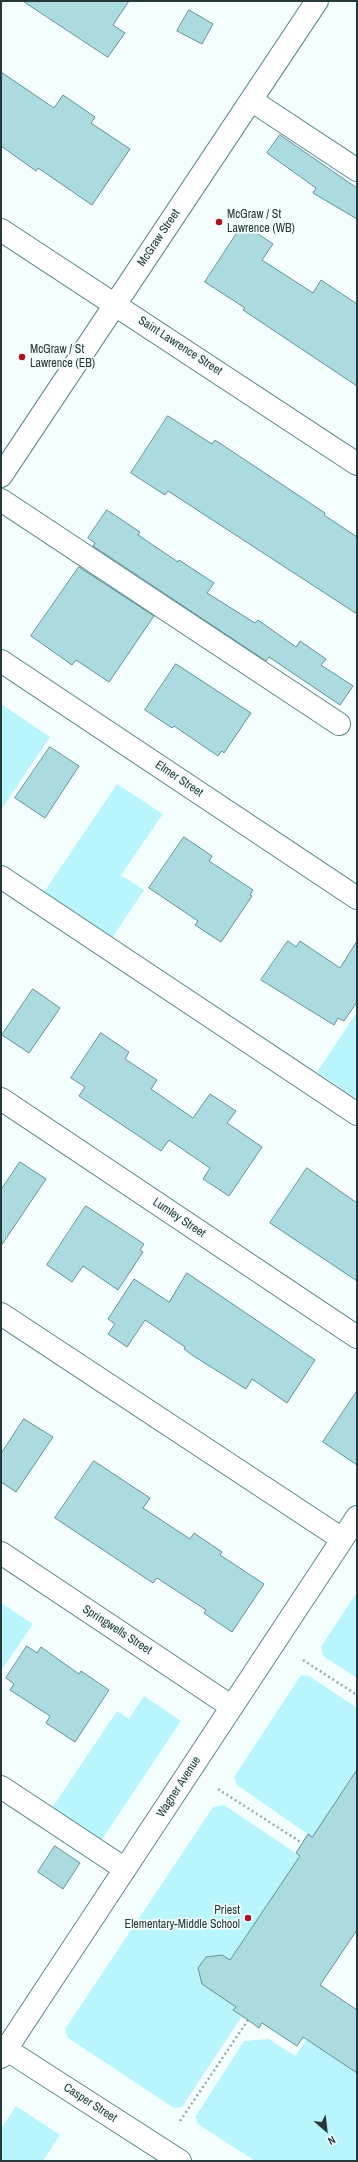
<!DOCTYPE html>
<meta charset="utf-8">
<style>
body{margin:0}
#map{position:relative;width:358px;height:2162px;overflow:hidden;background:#f4feff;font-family:"Archivo Narrow",sans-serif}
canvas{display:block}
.frame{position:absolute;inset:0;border:2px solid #25383a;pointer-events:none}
.north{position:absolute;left:306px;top:2110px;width:40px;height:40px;-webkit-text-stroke:3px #f4feff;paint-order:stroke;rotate:152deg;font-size:11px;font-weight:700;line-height:16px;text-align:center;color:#25383a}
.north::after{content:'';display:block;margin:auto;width:14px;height:18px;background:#25383a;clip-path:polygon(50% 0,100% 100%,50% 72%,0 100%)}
</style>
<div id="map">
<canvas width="358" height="2162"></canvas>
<div class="frame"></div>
<div class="north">N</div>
</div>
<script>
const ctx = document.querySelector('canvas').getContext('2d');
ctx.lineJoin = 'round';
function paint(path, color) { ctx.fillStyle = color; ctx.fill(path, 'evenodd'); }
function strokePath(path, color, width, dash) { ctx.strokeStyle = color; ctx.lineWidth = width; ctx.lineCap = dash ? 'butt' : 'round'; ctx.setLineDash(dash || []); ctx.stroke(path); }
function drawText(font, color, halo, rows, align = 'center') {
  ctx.font = font + ' "Archivo Narrow",sans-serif'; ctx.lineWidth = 3.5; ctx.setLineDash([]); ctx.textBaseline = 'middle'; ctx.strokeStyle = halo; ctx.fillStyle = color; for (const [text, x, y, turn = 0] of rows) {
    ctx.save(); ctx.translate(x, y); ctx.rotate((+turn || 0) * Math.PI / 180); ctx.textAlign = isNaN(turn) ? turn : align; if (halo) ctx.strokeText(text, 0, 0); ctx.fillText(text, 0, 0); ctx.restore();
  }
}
paint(new Path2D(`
 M1,704l49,33 -49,73z
 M117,784l46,30 -42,61 23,15 -32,48 -68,-46z
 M357,1012v87l-40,-27z
 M357,1592v86l-34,-22 -2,-9z
 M1,1603l32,21 -32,47z
 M301,1675l8,1 48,32v62l-45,67 -75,-52 -3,-8z
 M144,1696l37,25 -80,120 -49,-33 65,-97 12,8z
 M224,1805l76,51 -70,104 6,47 -3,3 9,6 -60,91 -8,1 -106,-70 -3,-9 148,-222z
 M269,2039l26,17 12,-17 50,34v88h-102l-57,-37 -2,-8 48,-75z
 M16,2106l44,29 -17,26h-42v-32z`), '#b9f5fc');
const building = new Path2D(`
 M23,1h106l-16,24 12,8 -17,24z
 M189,10l24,14 -11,20 -25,-13z
 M1,72l53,36 9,-13 32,22 -4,6 39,26 -38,56 -54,-37 -2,3 -35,-25z
 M280,135l77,53v31l-44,-26 3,-5 -49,-35z
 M243,224l30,20 -11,16 51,33 8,-13 36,24v82l-114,-76 2,-2 -40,-26z
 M168,416l44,28 3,-4 110,73 -1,2 33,22v77l-189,-123 -3,4 -34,-22z
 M107,510l33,22 -2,3 40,27 1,-2 35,23 -7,10 48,30 3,-3 38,27 4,-6 26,18 -5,6 32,21 -13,19 -71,-48 -3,4 -173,-115 2,-3 -7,-5z
 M79,567l75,49 -45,66 -33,-22 -4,5 -41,-29z
 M176,664l75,49 -27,40 -2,-2 -4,5 -44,-30 -2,2 -27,-18z
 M50,747l29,19 -34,52 -30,-20z
 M184,837l28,19 -3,5 44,29 -3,5 2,1 -31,46 -26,-17 3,-4 -49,-33z
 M288,941l8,6 4,-6 40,27 17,-27v61l-13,19 -6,-3 -4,7 -73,-45z
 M33,989l27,19 -31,45 -27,-18z
 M101,1033l28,19 -4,7 32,21 -6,9 42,29 17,-24 26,17 -9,12 35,24 -33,49 -26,-17 7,-11 -41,-28 -8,11 -82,-55 6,-9 -14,-9z
 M20,1162l26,17 -45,67v-56z
 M307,1168l50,35v78l-87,-58z
 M86,1206l58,38 -4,6 3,2 -25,38 -35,-24 -11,16 -25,-17z
 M187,1273l128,87 -28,43 -35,-24 -6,10 -54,-34 -8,-6 1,-2 -40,-27 -18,27 -19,-13 7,-10 -7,-5 26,-40 35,23z
 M357,1391v74l-34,-23z
 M24,1419l29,18 -37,55 -15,-10v-28z
 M94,1461l56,37 -7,10 47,31 4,-6 28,19 -2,3 44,29 -32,48 -28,-19 2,-3 -49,-32 -4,5 -98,-65z
 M27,1646l10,7 4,-6 38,27 2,-3 28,19 -34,52 -29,-19 4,-7 -40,-26 4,-6 -8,-6z
 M357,1770v160l-37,55 37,25v63l-54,-36 -6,9 -35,-23 -3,5 -11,-8 -15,-10 3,-3 -34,-23 -4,-16 8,-11 16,-2 8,5 70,-104 -4,-3 12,-19 4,3z
 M55,1846l25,17 -17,26 -25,-17z`);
paint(building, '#abdadf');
strokePath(building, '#649196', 1);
const minor = new Path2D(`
 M251,100l106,70
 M1,230l356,234
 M1,476l316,-475
 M1,500l338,224
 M1,661l356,237
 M1,877l356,237
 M1,1099l356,238
 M1,1314l341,225
 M1,1553l231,154
 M1,1787l124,82
 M1,2046l179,115
 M1,2057l356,-540`);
strokePath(minor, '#59868b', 24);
strokePath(new Path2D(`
 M303,1660l54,35
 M218,1789l84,54
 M180,2121l68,-101`), '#9aa8a9', 2.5, [2, 3]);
strokePath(minor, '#fff', 22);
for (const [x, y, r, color] of [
 [219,222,4,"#a91321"],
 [22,357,4,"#a91321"],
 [248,1918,4,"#a91321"]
]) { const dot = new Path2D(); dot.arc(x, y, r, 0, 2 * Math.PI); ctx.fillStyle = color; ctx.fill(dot); strokePath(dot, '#f4feff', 1.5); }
drawText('12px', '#25383a', '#f4feff', [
 ["McGraw / St",227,215],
 ["Lawrence (WB)",227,229],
 ["McGraw / St",30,350],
 ["Lawrence (EB)",30,364],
 ["Priest",240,1911,"right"],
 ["Elementary‑Middle School",240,1925,"right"]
], 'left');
drawText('12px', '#25383a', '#f4feff', [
 ["McGraw Street",159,238,-56],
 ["Saint Lawrence Street",180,346,33],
 ["Elmer Street",179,779,34],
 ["Lumley Street",179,1218,34],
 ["Springwells Street",117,1630,33],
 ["Wagner Avenue",179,1787,-57],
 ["Casper Street",90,2103,33]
]);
</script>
